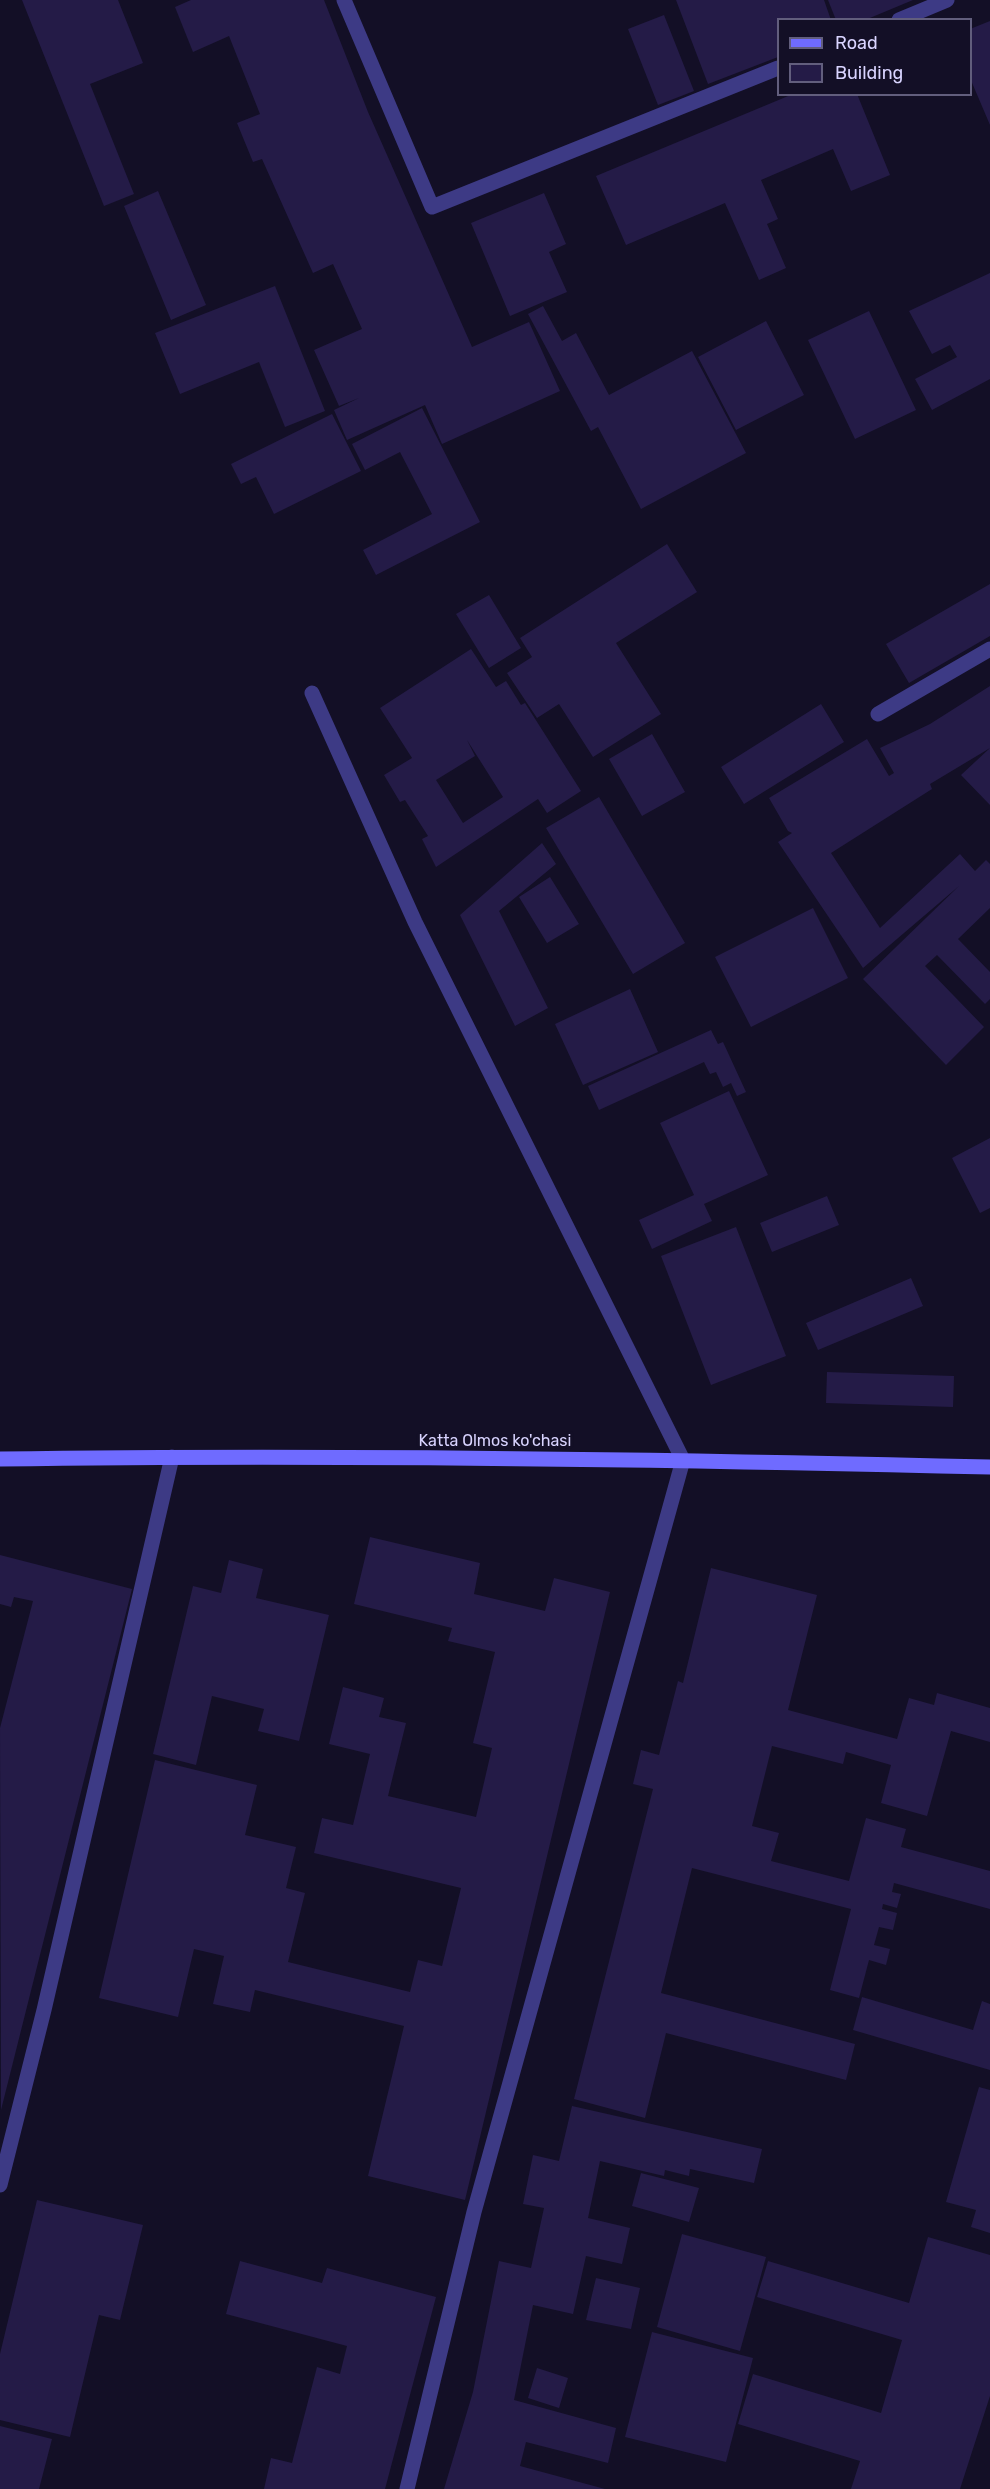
<!DOCTYPE html>
<style>
body{margin:0}
#map{position:relative;width:990px;height:2489px;overflow:hidden;background:#130f26;font-family:Rubik,sans-serif}
canvas{display:block}
.legend{position:absolute;left:777px;top:18px;width:195px;height:78px;box-sizing:border-box;background:#130f26;border:2px solid #625e7d;margin:0;padding:8px 10px;list-style:none;font-size:18px;color:#d9d4ff}
.legend li{display:flex;align-items:center;gap:12px;height:30px}
.legend b{width:30px;border:2px solid #625e7d}
</style>
<div id="map">
<canvas width="990" height="2489"></canvas>
<ul class="legend">
<li><b style="height:8px;background:#6f6bff"></b>Road</li>
<li><b style="height:16px;background:#241b47"></b>Building</li>
</ul>
</div>
<script>
const ctx = document.querySelector('canvas').getContext('2d');
ctx.lineJoin = 'round';
function paint(path, color) { ctx.fillStyle = color; ctx.fill(path, 'evenodd'); }
function strokePath(path, color, width, dash) { ctx.strokeStyle = color; ctx.lineWidth = width; ctx.lineCap = dash ? 'butt' : 'round'; ctx.setLineDash(dash || []); ctx.stroke(path); }
function drawText(font, color, halo, rows, align = 'center') {
  ctx.font = font + ' Rubik,sans-serif'; ctx.lineWidth = 6; ctx.setLineDash([]); ctx.textBaseline = 'middle'; ctx.strokeStyle = halo; ctx.fillStyle = color; for (const [text, x, y, turn = 0] of rows) {
    ctx.save(); ctx.translate(x, y); ctx.rotate((+turn || 0) * Math.PI / 180); ctx.textAlign = isNaN(turn) ? turn : align; if (halo) ctx.strokeText(text, 0, 0); ctx.fillText(text, 0, 0); ctx.restore();
  }
}
paint(new Path2D(`
 M22,0h96l25,63 -53,21 44,110 -30,12z
 M191,0h133l44,112 104,235 57,-25 31,69 -118,53 -17,-39 -78,35 -13,-30 25,-12 -20,8 -25,-56 48,-21 -29,-65 -20,9 -51,-114 -9,3 -16,-39 23,-9 -31,-78 -36,16 -18,-45z
 M676,0h148l7,20h-53v37l-70,27z
 M828,0h85l-48,20h-29z
 M664,15l30,76 -36,14 -30,-76z
 M990,21v104l-20,-47v-49z
 M793,94h64l33,81 -39,16 -18,-42 -72,31 17,39 -11,5 19,44 -27,12 -34,-77 -99,42 -30,-69z
 M158,191l48,114 -35,15 -47,-114z
 M544,193l22,51 -17,8 18,40 -57,24 -39,-93z
 M990,273v106l-58,31 -17,-31 42,-22 -7,-12 -18,9 -23,-43z
 M275,286l50,125 -40,16 -26,-65 -79,32 -25,-61z
 M543,306l19,35 14,-8 33,62 83,-44 54,102 -105,56 -43,-82 -7,4 -63,-117z
 M869,311l47,99 -61,29 -47,-99z
 M766,321l38,74 -68,35 -38,-73z
 M422,408l58,114 -104,53 -13,-25 69,-36 -32,-62 -35,18 -13,-26z
 M332,414l29,57 -87,43 -18,-37 -15,7 -10,-20z
 M667,544l30,48 -81,51 45,71 -68,43 -34,-53 -22,14 -30,-45 25,-16 -12,-19z
 M990,584v52l-81,47 -23,-39z
 M489,595l32,53 -32,20 -33,-54z
 M471,649l25,38 10,-6 15,24 4,-2 56,88 -34,22 -9,-14 -102,68 -14,-28 6,-3 -23,-36 -5,2 -16,-27 28,-17 -32,-50zM467,740l36,57 -40,26 -27,-43 39,-24z
 M990,686v62l-60,36 2,5 -101,64 49,75 80,-74 15,17 11,-11 4,4v44l-32,31 32,33v27l-5,5 -48,-49 -12,11 59,61 -38,38 -83,-86 96,-93 -96,82 -85,-126 14,-9 -4,-2 -19,-33 98,-59 22,37 5,-3 -14,-25 50,-24z
 M821,704l23,38 -100,62 -23,-37z
 M652,734l33,58 -43,24 -33,-57z
 M990,748v57l-29,-30z
 M599,797l86,146 -52,31 -87,-146z
 M542,843l14,21 -57,47 49,97 -33,18 -55,-111z
 M550,877l29,47 -32,19 -28,-46z
 M813,908l35,70 -97,49 -36,-70z
 M630,989l28,63 -75,33 -28,-61z
 M711,1030l7,14 5,-2 23,50 -9,4 -6,-13 -8,4 -7,-15 -6,2 -6,-12 -105,48 -11,-24z
 M729,1091l39,84 -64,29 8,17 -60,28 -13,-29 55,-25 -34,-72z
 M990,1138v70l-10,5 -28,-55z
 M827,1196l12,29 -67,27 -12,-29z
 M736,1227l50,129 -75,29 -50,-129z
 M911,1278l12,28 -105,44 -12,-27z
 M827,1372l127,4 -1,31 -127,-4z
 M370,1537l110,26 -6,31 71,17 9,-33 56,14 -145,608 -97,-24 36,-150 -149,-36 -5,22 -37,-8 11,-48 -30,-7 -16,68 -79,-19 56,-238 102,25 -12,50 51,12 -10,41 19,5 -17,69 122,30 8,-32 24,6 19,-78 -147,-35 8,-35 31,7 17,-71 -41,-10 14,-57 41,11 -5,19 27,6 -18,73 88,21 16,-69 -19,-5 22,-91 -47,-11 4,-13 -98,-24z
 M0,1555l132,34 -131,521 -1,-382 33,-127 -19,-4 -3,10 -11,-3z
 M229,1560l34,9 -7,29 73,17 -30,126 -41,-10 6,-22 -52,-13 -16,69 -43,-11 40,-168 28,7z
 M711,1568l106,27 -29,115 109,29 12,-41 25,7 3,-12 53,15v34l-39,-11 -24,85 -46,-13 10,-38 -45,-13 -3,12 -71,-18 -20,80 27,7 -8,28 78,20 17,-63 40,11 -5,18 89,24v38l-96,-26 -2,9 9,2 -4,14 -14,-4 -1,5 15,4 -4,17 -14,-3 -5,18 16,4 -4,16 -17,-5 -10,38 -29,-8 21,-81 -159,-41 -31,125 194,51 -9,36 -180,-47 -21,85 -71,-19 79,-310 -20,-5 8,-34 18,5 19,-74 5,2z
 M862,1997l111,33 9,-29 8,3v66l-137,-40z
 M979,2087l11,3v143l-19,-6 5,-17 -30,-8z
 M572,2106l190,43 -8,34 -64,-14 -1,7 -24,-6 -1,6 -64,-15 -12,57 42,10 -8,36 -36,-8 -13,58 -40,-9 -19,95 102,28 -8,35 -82,-21 -6,24 85,23h-161l29,-97 26,-131 32,7 13,-60 -21,-4 10,-49 26,6z
 M641,2173l58,15 -10,34 -57,-16z
 M37,2200l106,25 -23,95 -21,-5 -29,122 -70,-17v-66z
 M682,2234l84,23 -26,94 -83,-24z
 M928,2237l62,18v141l-30,93h-109l9,-28 -122,-37 15,-50 128,39 21,-73 -145,-43 11,-36 141,42z
 M240,2261l82,22 5,-15 109,29 -51,192h-121l7,-31 21,5 25,-96 23,7 7,-28 -121,-32z
 M596,2278l44,10 -9,41 -45,-9z
 M652,2332l101,26 -27,104 -101,-25z
 M537,2368l31,10 -9,30 -31,-10z
 M0,2426l52,13 -13,50h-39z`), '#241b47');
strokePath(new Path2D(`
 M312,693l103,229 268,538
 M878,714l112,-65`), '#3d3a85', 15);
strokePath(new Path2D(`
 M344,0l88,207 346,-139
 M899,20l48,-20
 M0,2185l44,-175 128,-553
 M407,2489l67,-277 209,-752`), '#3d3a85', 15);
strokePath(new Path2D(`
 M0,1459c330,-5 660,0 990,8`), '#6f6bff', 15);
drawText('16px', '#d9d4ff', '#130f26', [
 ["Katta Olmos ko'chasi",495,1441]
]);
</script>
